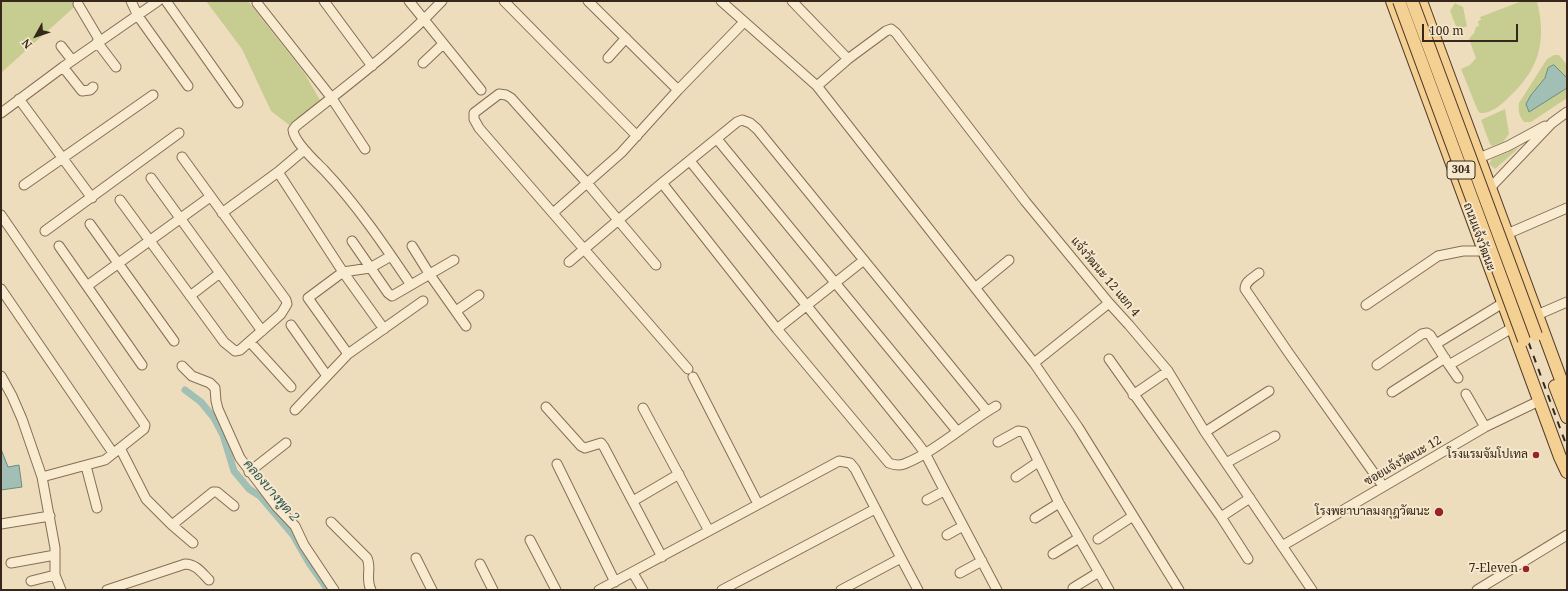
<!DOCTYPE html>
<meta charset="utf-8">
<style>
body{margin:0}
#map{position:relative;width:1568px;height:591px;overflow:hidden;background:#eeddbd;font-family:"Noto Serif",serif}
canvas{display:block}
.frame{position:absolute;inset:0;border:2px solid #35271b;pointer-events:none}
.north{position:absolute;left:16px;top:16px;width:40px;height:40px;-webkit-text-stroke:3px #f6e8cc;paint-order:stroke;rotate:230deg;font-size:11px;font-weight:700;line-height:16px;text-align:center;color:#35271b}
.north::after{content:'';display:block;margin:auto;width:14px;height:18px;background:#35271b;clip-path:polygon(50% 0,100% 100%,50% 72%,0 100%)}
.scale{position:absolute;left:1422px;top:24px;width:96px;height:18px;box-sizing:border-box;border:2px solid #35271b;border-top:0;padding-left:5px;font-size:12px;line-height:14px;white-space:nowrap;color:#35271b;-webkit-text-stroke:3px #f6e8cc;paint-order:stroke}
</style>
<div id="map">
<canvas width="1568" height="591"></canvas>
<div class="frame"></div>
<div class="north">N</div>
<div class="scale">100 m</div>
</div>
<script>
const ctx = document.querySelector('canvas').getContext('2d');
ctx.lineJoin = 'round';
function paint(path, color) { ctx.fillStyle = color; ctx.fill(path, 'evenodd'); }
function strokePath(path, color, width, dash) { ctx.strokeStyle = color; ctx.lineWidth = width; ctx.lineCap = dash ? 'butt' : 'round'; ctx.setLineDash(dash || []); ctx.stroke(path); }
function drawText(font, color, halo, rows, align = 'center') {
  ctx.font = font + ' "Noto Serif",Sarabun,serif'; ctx.lineWidth = 4; ctx.setLineDash([]); ctx.textBaseline = 'middle'; ctx.strokeStyle = halo; ctx.fillStyle = color; for (const [text, x, y, turn = 0] of rows) {
    ctx.save(); ctx.translate(x, y); ctx.rotate((+turn || 0) * Math.PI / 180); ctx.textAlign = isNaN(turn) ? turn : align; if (halo) ctx.strokeText(text, 0, 0); ctx.fillText(text, 0, 0); ctx.restore();
  }
}
paint(new Path2D(`
 M1,1h80l-79,71z
 M206,1h42l57,73 16,28 -28,26 -22,-17 -29,-62z
 M1522,1h15c10,42 2,69 -30,98 -7,7 -17,15 -27,14l-2,-2 -17,-42 9,-4 6,-7 -7,-19 5,-6 2,-6 3,-1 -1,-5 3,-1 -1,-3z
 M1455,3l8,4 4,19 -4,2 -7,-2 -6,-15z
 M1554,55h5l8,10v33l-36,24h-7c-5,-6 -6,-12 -5,-19l28,-44z
 M1505,109l4,25 -6,8 -11,4 -2,-2 -9,-24z
 M1520,147l-25,22 -6,-5 3,-5z`), '#c7cc91');
const water = new Path2D(`
 M1554,65l13,13v10l-38,24 -3,-8 5,-9 14,-17 3,-10z
 M1,449l7,18 11,-2 3,22 -21,3z`);
paint(water, '#a1bfb5');
strokePath(water, '#688d82', 1);
strokePath(new Path2D(`
 M185,390l16,12 13,16 9,17 11,36 15,18 11,7 33,39 16,28 19,27`), '#a1bfb5', 7);
const minor = new Path2D(`
 M131,1l7,15 50,70
 M166,1l72,102
 M324,1l48,65
 M409,1l72,89
 M442,1c-44,47 -96,85 -146,125l-3,4c1,12 22,31 31,40 33,35 60,75 87,115l43,-25
 M504,1l133,135
 M588,1l90,89
 M721,1l96,85 217,277 44,64 101,163
 M792,1l56,58
 M257,3l74,94 34,52
 M78,4l22,37
 M97,42l19,25
 M61,46l11,14
 M608,58l18,-20
 M423,63l20,-19
 M63,67l19,24 8,-1 3,-3
 M817,86l31,-27 38,-28 5,-2 5,4 129,168 84,102 20,22 39,46 37,61 107,158
 M19,99l73,99
 M1,113l62,-46 95,-66
 M717,139l240,292
 M304,150l-26,22 65,100 41,57
 M1479,158l29,-12 37,-20
 M690,161l226,280 9,12 16,31 56,106
 M151,178l111,153
 M662,183l115,146 112,134c5,2 9,3 15,1 31,-12 62,-41 92,-58
 M24,185l129,-90
 M1490,188l62,-65 15,-11
 M120,200l104,142 11,9 5,-1 41,-36 6,-10 -1,-4 -104,-143
 M222,213l56,-41
 M553,213l68,-60 57,-63 66,-68
 M1,215l144,210 -1,4 -39,31 -63,17
 M90,224l84,117
 M45,231l134,-98
 M1507,234l60,-26
 M352,241l36,52 4,3 19,-11
 M59,246l83,119
 M412,246l18,29 36,51
 M569,262l93,-79 75,-61 5,-2 8,3 7,6 230,282
 M656,265l-69,-82 -76,-85 -5,-3 -7,-1 -25,19v6l5,9 209,241
 M1259,273c-6,5 -14,8 -14,16l43,63 95,134
 M87,286l123,-89
 M975,288l34,-28
 M1,289l112,164
 M190,296l30,-23
 M1366,305l72,-49 25,-5h21
 M456,311l23,-16
 M1537,315l30,-13
 M291,325l36,51
 M777,329l87,-69
 M250,342l41,45
 M1436,344l67,-41
 M348,354l-40,-56 35,-26 27,-4 21,-12
 M1109,359l112,158 27,42
 M1034,363l75,-60
 M1377,365l45,-31 5,-1 3,2 19,30 63,-37
 M1449,365l9,13
 M182,366l10,10 18,7 5,5 1,13 2,8 22,49 37,49 18,19 9,19 30,45
 M1,376l11,20 10,23 20,58 13,71v27l6,15
 M693,377l65,127
 M1392,392l53,-34
 M1466,394l19,33
 M1133,395l35,-24
 M546,407l35,39 4,2 16,-5 3,4 58,110
 M643,408l66,123
 M295,410l53,-56 75,-53
 M1205,432l64,-41
 M998,442l20,-11 6,1 35,71 50,87
 M120,448l26,51 26,26 21,18
 M1226,463l49,-27
 M557,464l58,118
 M86,466l11,42
 M249,472l37,-29
 M1016,477l22,-15
 M927,500l17,-9
 M633,501l46,-27
 M1221,517l29,-19
 M1035,518l24,-15
 M331,522l36,36c5,10 -2,20 4,32
 M1,524l49,-8
 M172,525l41,-33h4l17,14
 M947,535l16,-9
 M1098,539l35,-23
 M530,540l26,50
 M1282,546l203,-119 54,-26
 M1053,554l26,-16
 M416,558l16,32
 M11,563l44,-8
 M480,564l13,26
 M633,573l10,17
 M960,573l22,-12
 M31,581l24,-6
 M1073,588l26,-16
 M107,590l78,-26c11,0 17,9 24,16
 M599,590l240,-129 11,2 5,6 46,89 17,32
 M722,590l153,-81
 M841,590l60,-32
 M1477,590l90,-55`);
const major = new Path2D(`
 M1392,1l168,456 7,15
 M1421,1l146,395
 M1555,386l12,31`);
strokePath(minor, '#866e56', 11);
strokePath(major, '#533c2b', 14);
strokePath(minor, '#f9ebd0', 9);
strokePath(major, '#f4d193', 12);
strokePath(new Path2D(`
 M1403,1l164,446`), '#35271b', 2, [7, 7]);
const majorBridge = new Path2D(`
 M1399,1l125,339
 M1412,1l124,334`);
strokePath(majorBridge, '#533c2b', 14, []);
strokePath(majorBridge, '#f4d193', 12);
for (const [x, y, r, color] of [
 [1536,455,4,"#96252a"],
 [1439,512,5,"#96252a"],
 [1526,569,4,"#96252a"]
]) { const dot = new Path2D(); dot.arc(x, y, r, 0, 2 * Math.PI); ctx.fillStyle = color; ctx.fill(dot); strokePath(dot, '#f6e8cc', 1.5); }
for (const [x, y, w] of [
 [1461,170,28]
]) { const box = new Path2D(); box.roundRect(x - w / 2, y - 9, w, 18, 3); ctx.fillStyle = '#f6e8cc'; ctx.fill(box); strokePath(box, '#35271b', 1); }
drawText('bold 11px', '#35271b', null, [
 ["304",1461,170]
]);
drawText('12px', '#35271b', '#f6e8cc', [
 ["ถนนแจ้งวัฒนะ",1479,237,70],
 ["แจ้งวัฒนะ 12 แยก 4",1105,277,50],
 ["ซอยแจ้งวัฒนะ 12",1403,461,-30]
]);
drawText('12px', '#35271b', '#f6e8cc', [
 ["โรงแรมจัมโปเทล",1528,455],
 ["โรงพยาบาลมงกุฎวัฒนะ",1430,512],
 ["7-Eleven",1518,569]
], 'right');
drawText('italic 13px', '#2a5551', '#f6e8cc', [
 ["คลองบางพูด 2",271,491,49]
]);
</script>
